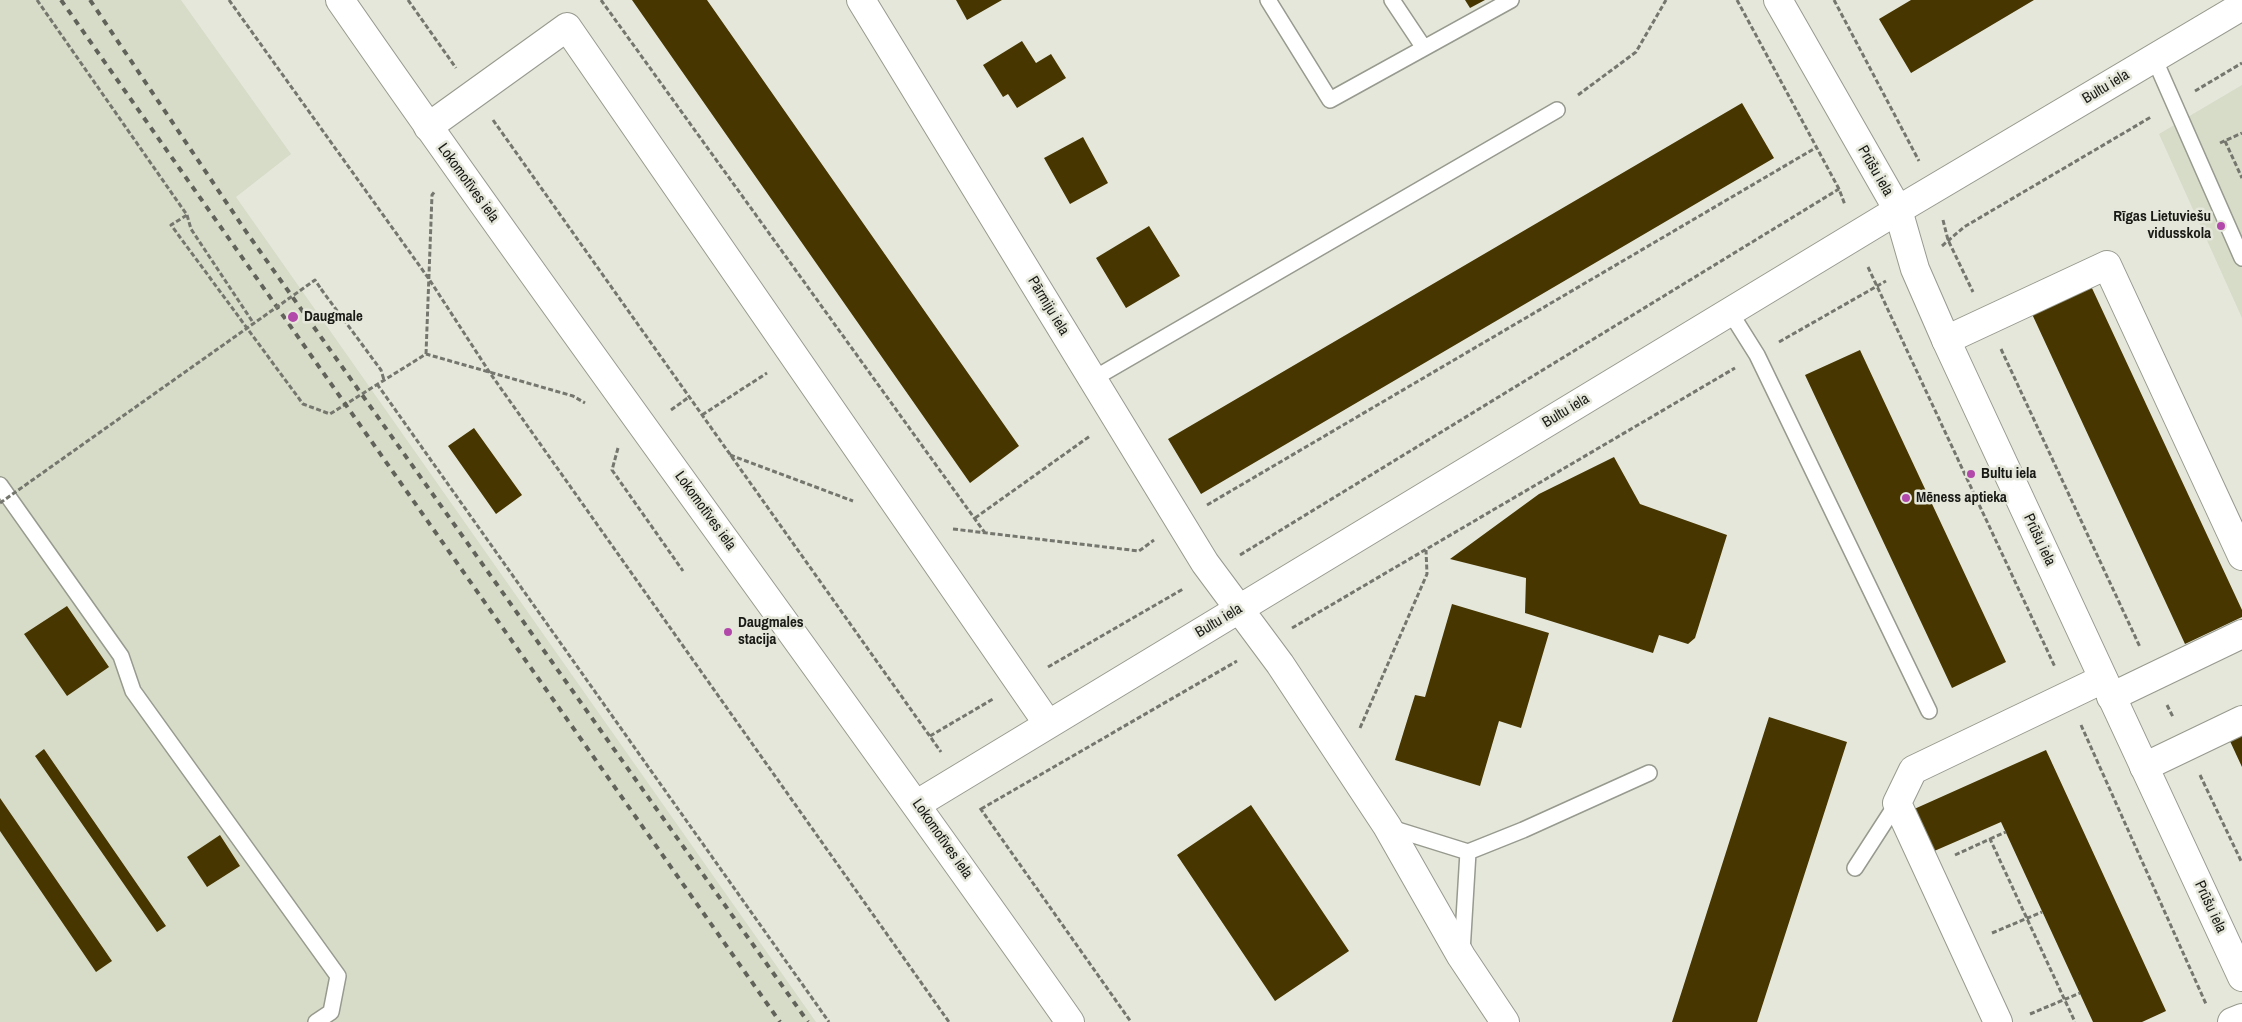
<!DOCTYPE html>
<meta charset="utf-8">
<style>
body{margin:0}
canvas{display:block;background:#e4e7da}
</style>
<canvas width="2242" height="1022"></canvas>
<script>
const ctx = document.querySelector('canvas').getContext('2d');
ctx.lineJoin = 'round';
function paint(path, color) { ctx.fillStyle = color; ctx.fill(path, 'evenodd'); }
function strokePath(path, color, width, dash) { ctx.strokeStyle = color; ctx.lineWidth = width; ctx.lineCap = dash ? 'butt' : 'round'; ctx.setLineDash(dash || []); ctx.stroke(path); }
function drawText(font, color, halo, rows, align = 'center') {
  ctx.font = font + ' "Archivo Narrow",sans-serif'; ctx.lineWidth = 5; ctx.setLineDash([]); ctx.textBaseline = 'middle'; ctx.strokeStyle = halo; ctx.fillStyle = color; for (const [text, x, y, turn = 0] of rows) {
    ctx.save(); ctx.translate(x, y); ctx.rotate((+turn || 0) * Math.PI / 180); ctx.textAlign = isNaN(turn) ? turn : align; if (halo) ctx.strokeText(text, 0, 0); ctx.fillText(text, 0, 0); ctx.restore();
  }
}
paint(new Path2D(`
 M0,0h181l110,154 -55,43 580,825h-816z
 M2242,85v233l-83,-184z`), '#d7dcc8');
paint(new Path2D(`
 M632,0h75l312,446 -49,37z
 M956,0h46l-35,20z
 M1465,0h20l-15,8z
 M1911,0h123l-123,73 -32,-54z
 M1022,41l14,22 15,-9 15,24 -49,30 -9,-14 -5,3 -20,-32z
 M1742,103l32,55 -573,336 -33,-55z
 M1083,137l25,46 -38,21 -26,-46z
 M1149,226l31,50 -54,32 -30,-50z
 M2091,286l151,324v7l-57,27 -153,-330z
 M1860,350l146,312 -54,26 -147,-313z
 M474,428l48,67 -26,19 -48,-68z
 M1614,457l26,47 87,31 -32,103 -7,6 -29,-9 -6,18 -128,-40 1,-35 -76,-19 89,-65z
 M1452,604l97,29 -28,95 -22,-7 -19,65 -85,-26 20,-65 10,2z
 M67,606l42,61 -42,29 -43,-62z
 M1769,717l78,25 -90,280h-85z
 M2242,733v34l-13,-28z
 M44,749l122,177 -9,6 -122,-176z
 M2046,750l120,261 -24,11h-49l-92,-200 -69,30 -20,-42z
 M0,798l112,163 -16,11 -96,-141z
 M1251,805l98,146 -74,50 -98,-146z
 M220,835l20,31 -33,21 -20,-30z`), '#483601');
const service = new Path2D(`
 M1268,0l62,100 181,-100
 M1392,0l32,48
 M2154,58l88,200
 M1730,312l27,43 172,356
 M1093,379l464,-269
 M0,485l121,171 12,35 205,285 -7,36 -15,10
 M1388,827l80,25
 M1855,868l42,-65
 M1462,952l6,-100 55,-22 126,-57`);
const minor = new Path2D(`
 M861,0l344,563 75,101 107,162 74,130 44,66
 M428,127l139,-100 481,697
 M1946,340l161,-75 135,291
 M2111,697l131,-63
 M2144,767l98,-47
 M917,804l981,-594 344,-204
 M1998,1022l-101,-219 16,-33 190,-91
 M2232,1022l10,-4`);
const tertiary = new Path2D(`
 M340,0c239,344 489,679 730,1022
 M1778,0l120,210 17,59 31,71 296,637`);
strokePath(service, '#979a8e', 18);
strokePath(minor, '#979a8e', 30);
strokePath(tertiary, '#979a8e', 30);
strokePath(new Path2D(`
 M37,0l150,215 -16,10 132,179 27,10 96,-60 147,42 12,7
 M229,0l200,279 61,94 459,649
 M408,0l48,68
 M601,0l384,533
 M1737,0l102,189 6,16
 M1834,0l85,161
 M2195,91l47,-28
 M1578,95l58,-43 30,-52
 M493,120l448,632
 M2225,141l17,37
 M2220,143l22,-10
 M187,215l4,14 63,95
 M1943,220l5,20 25,52
 M1942,246l22,-19 187,-110
 M1868,267l187,400
 M321,289l60,81 3,10
 M1779,342l107,-61
 M2001,349l139,298
 M426,354l6,-159 3,-4
 M377,384l452,638
 M671,410l18,-13
 M702,415l65,-42
 M618,448l-6,22 71,101
 M730,455l123,46
 M1207,505l610,-358
 M975,518l115,-82
 M953,529l186,22 15,-11
 M1240,555l599,-366
 M1292,628l443,-260
 M1048,667l135,-78
 M2167,705l6,12
 M2081,725l125,279
 M1360,728l67,-154 -1,-24
 M930,736l63,-37
 M2200,775l42,88
 M980,808l151,214
 M981,809l256,-148
 M1990,839l16,-7
 M1955,855l35,-16 85,183
 M1992,933l50,-21
 M2030,1014l50,-21`), '#75776e', 3, [5, 2.5]);
strokePath(service, '#fff', 15);
strokePath(minor, '#fff', 28);
strokePath(tertiary, '#fff', 28);
strokePath(new Path2D(`
 M61,0l719,1022
 M90,0l157,233 561,789`), '#61635b', 4, [6, 6]);
strokePath(new Path2D(`
 M0,503l315,-223 6,9`), '#75776e', 3, [5, 2.5]);
for (const [x, y, r, color] of [
 [2221,226,5,"#b249aa"],
 [293,317,6,"#b249aa"],
 [1971,474,5,"#b249aa"],
 [1906,498,5,"#b249aa"],
 [728,632,5,"#b249aa"]
]) { const dot = new Path2D(); dot.arc(x, y, r, 0, 2 * Math.PI); ctx.fillStyle = color; ctx.fill(dot); strokePath(dot, '#e4e7da', 2); }
drawText('15px', '#191a15', '#e4e7da', [
 ["Bultu iela",2106,87,-31],
 ["Prūšu iela",1875,171,60],
 ["Lokomotīves iela",468,183,54],
 ["Pārmiju iela",1048,306,59],
 ["Bultu iela",1566,411,-31],
 ["Lokomotīves iela",705,511,54],
 ["Prūšu iela",2039,540,65],
 ["Bultu iela",1219,621,-31],
 ["Lokomotīves iela",942,839,55],
 ["Prūšu iela",2210,907,65]
]);
drawText('bold 15px', '#191a15', '#e4e7da', [
 ["Rīgas Lietuviešu",2211,217,"right"],
 ["vidusskola",2211,234,"right"],
 ["Daugmale",304,317],
 ["Bultu iela",1981,474],
 ["Mēness aptieka",1916,498],
 ["Daugmales",738,623],
 ["stacija",738,640]
], 'left');
</script>
